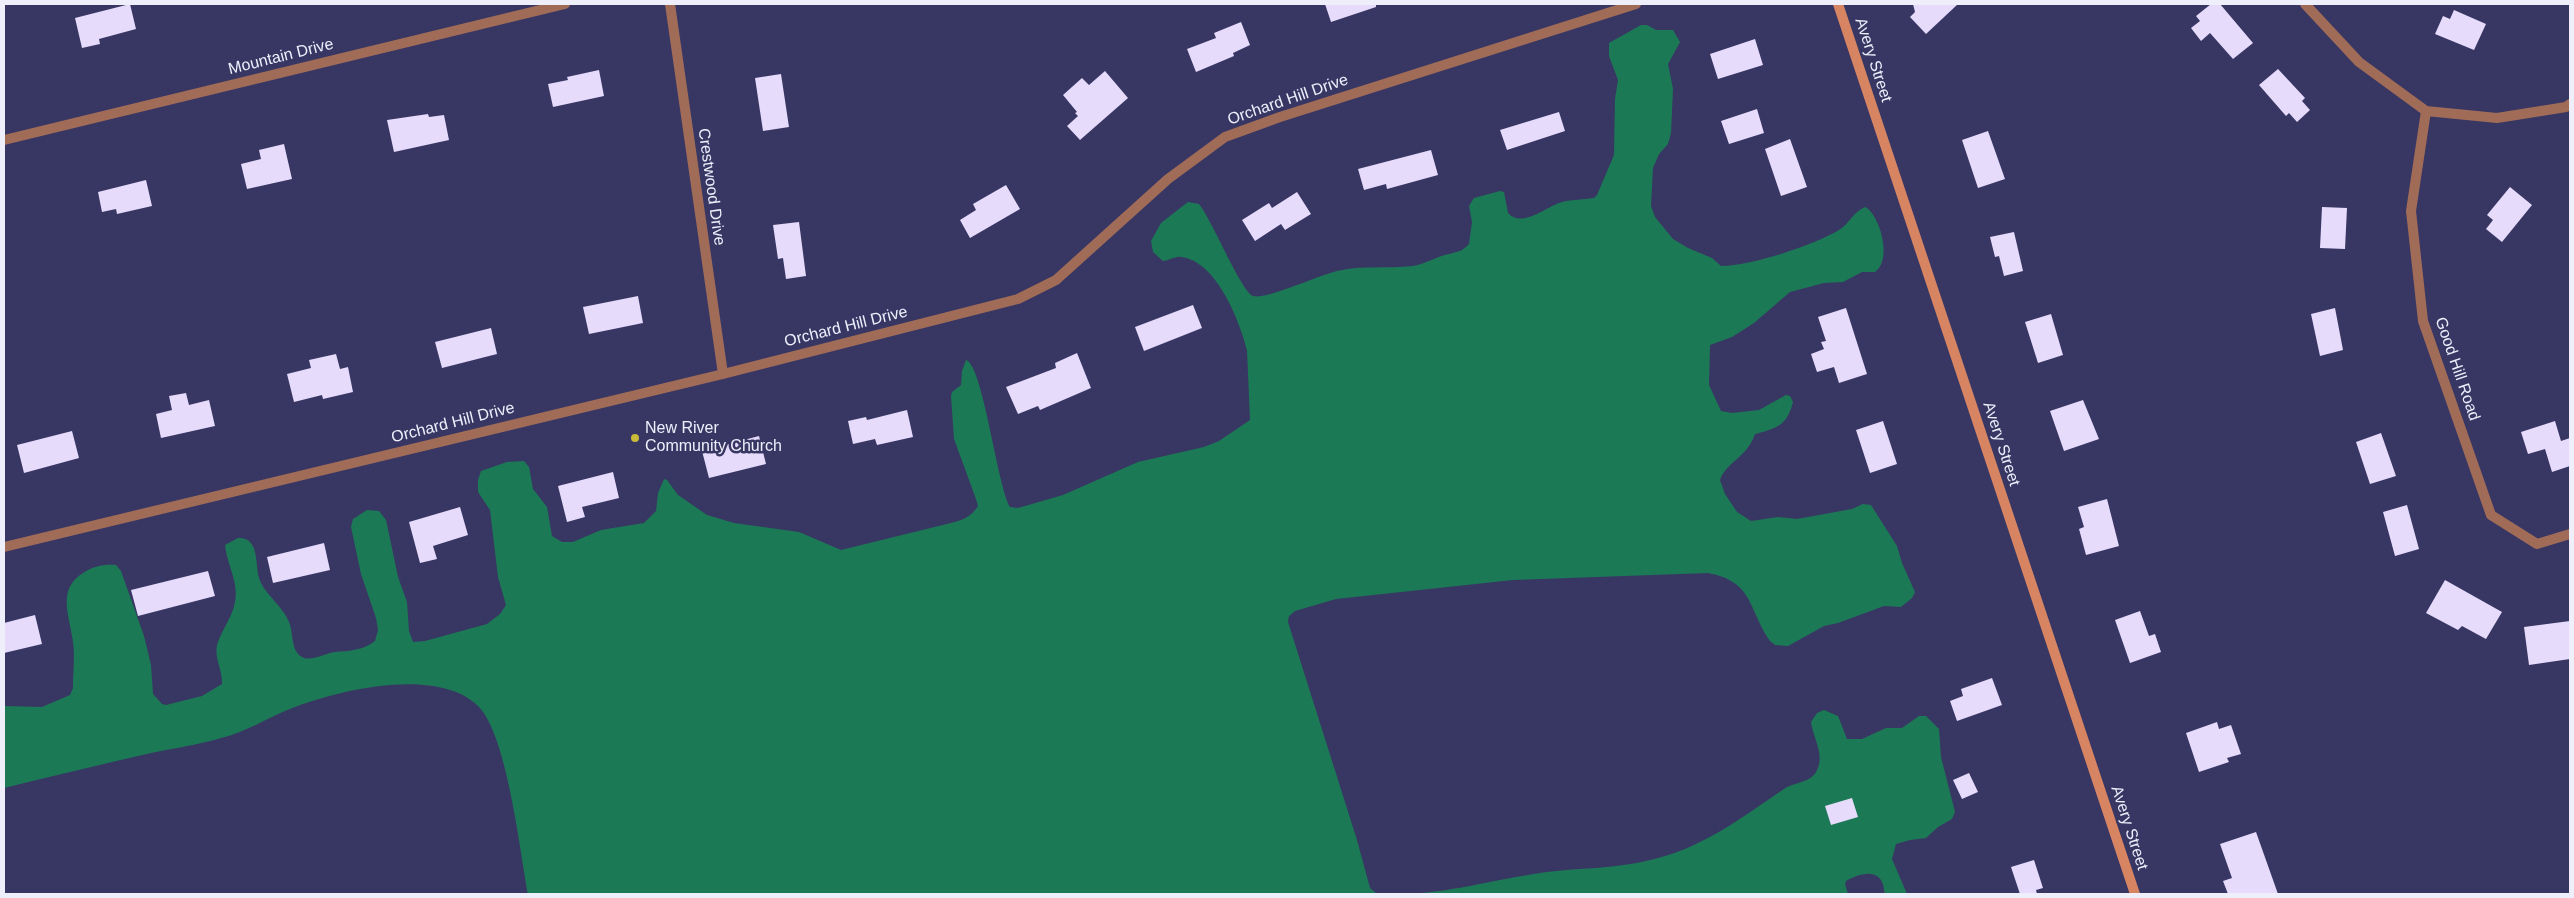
<!DOCTYPE html>
<style>
body{margin:0}
#map{position:relative;width:2574px;height:898px;overflow:hidden;background:#383764;font-family:Helvetica,sans-serif}
canvas{display:block}
.frame{position:absolute;inset:0;border:5px solid #eeeffb;pointer-events:none}
</style>
<div id="map">
<canvas width="2574" height="898"></canvas>
<div class="frame"></div>
</div>
<script>
const ctx = document.querySelector('canvas').getContext('2d');
ctx.lineJoin = 'round';
function paint(path, color) { ctx.fillStyle = color; ctx.fill(path, 'evenodd'); }
function strokePath(path, color, width, dash) { ctx.strokeStyle = color; ctx.lineWidth = width; ctx.lineCap = dash ? 'butt' : 'round'; ctx.setLineDash(dash || []); ctx.stroke(path); }
function drawText(font, color, halo, rows, align = 'center') {
  ctx.font = font + ' Helvetica,sans-serif'; ctx.lineWidth = 5; ctx.setLineDash([]); ctx.textBaseline = 'middle'; ctx.strokeStyle = halo; ctx.fillStyle = color; for (const [text, x, y, turn = 0] of rows) {
    ctx.save(); ctx.translate(x, y); ctx.rotate((+turn || 0) * Math.PI / 180); ctx.textAlign = isNaN(turn) ? turn : align; if (halo) ctx.strokeText(text, 0, 0); ctx.fillText(text, 0, 0); ctx.restore();
  }
}
paint(new Path2D(`
 M1641,25h6l9,5h17l7,12 -12,22 5,25 -2,44 -3,11 -9,10 -6,14 -2,38 4,11 18,22 15,9 24,10 9,8c30,0 93,-21 118,-36 11,-7 14,-18 26,-23 13,5 29,52 10,65h-13l-19,10 -19,1 -34,9 -36,31 -22,14 -22,8 -1,40 12,26 11,2 27,-3 27,-15 4,1 3,6c-6,24 -16,26 -38,32 -8,24 -29,28 -35,46l5,14 12,18 14,9 27,-4 19,2 55,-10 11,-5 8,1 26,41 5,17 13,29 -3,6 -11,9 -17,-1 -46,17 -14,3 -36,20 -13,-1 -5,-4c-23,-34 -16,-59 -62,-68l-195,7 -177,19 -41,12 -6,5 -1,6 69,218 13,48 6,5 21,1h-869c-8,-42 -21,-160 -50,-188 -41,-40 -140,-16 -188,3 -23,9 -44,23 -69,29 -23,7 -47,10 -70,15 -49,11 -98,23 -147,35v-82l38,1 28,-12 3,-7c0,-15 2,-32 0,-46 -3,-26 -17,-52 10,-69 10,-7 22,-9 33,-8l5,6 23,65 7,29 2,29 9,10 4,1 36,-9 20,-12c1,-13 -8,-26 -5,-39 4,-14 16,-29 18,-43 4,-20 -8,-37 -10,-57l13,-7c22,-1 17,27 21,40 5,16 24,28 30,44 5,11 1,28 13,35 9,5 24,-4 33,-5 14,-1 29,-2 40,-11l3,-11 -2,-12 -15,-44 -10,-47 2,-8 14,-9 12,1 7,9 12,57 9,25 2,29 4,11 12,-1 62,-17 13,-10 6,-9 -8,-28 -8,-67 -12,-18v-12l3,-9 26,-9 17,-1 5,6 4,22 14,18 5,29 10,6h11l28,-12 43,-7 12,-12 2,-18 6,-14 3,1 11,15 29,20 27,8 65,9 42,18 114,-28c11,-3 17,-7 23,-16l-2,-7 -22,-60 -3,-43 1,-4 9,-7 1,-14 4,-11c17,5 31,125 44,147l8,1 45,-13 75,-33 66,-15 15,-6 31,-21 -3,-70c-8,-31 -31,-89 -66,-93 -6,-1 -12,4 -18,4l-10,-9 -2,-11 10,-18 27,-21 11,2c13,16 42,87 54,92 13,4 66,-21 84,-25 25,-6 51,-2 76,-5 13,-2 24,-10 36,-12 8,-2 14,-3 20,-10l3,-22 -3,-16 5,-8 26,-7 4,1 4,21c14,16 39,-7 54,-11 11,-3 22,-2 32,-4l3,-3 17,-40 1,-56 3,-19 -9,-24v-13z
 M1824,710l14,6 9,23h15l24,-11h16l17,-12h7l13,13 2,28 14,55 -3,7 -14,8 -12,11 -16,2 -14,4 -4,15 15,35h-22c-1,-3 -1,-8 -3,-12 -7,-14 -25,-7 -36,-1l-1,3 3,10h-442c40,-1 88,-14 128,-20 40,-7 84,-4 124,-16 47,-12 86,-42 126,-69 10,-7 26,-6 32,-17 10,-16 -3,-34 -5,-50l6,-9z`), '#1c7955');
paint(new Path2D(`
 M130,4l6,25 -37,10 1,5 -18,4 -7,-30z
 M1325,4h51v3l-45,15z
 M1913,4h45l-32,30 -16,-17 5,-5z
 M2211,4h9l33,39 -20,16 -23,-26 -9,8 -10,-13 9,-7 -4,-5z
 M2454,10l32,14 -12,26 -39,-16 8,-18 7,3z
 M1241,22l9,23 -17,8 1,3 -38,16 -9,-23 29,-11 -2,-5z
 M1755,39l8,26 -45,14 -8,-25z
 M2278,69l27,29 -3,3 8,9 -13,12 -8,-9 -3,3 -27,-31z
 M599,70l5,26 -51,11 -5,-23 20,-4 -1,-3z
 M1105,71l23,27 -48,42 -13,-14 11,-10 -3,-3 2,-1 -14,-17 19,-17 7,7z
 M781,74l8,53 -26,4 -8,-53z
 M1757,109l7,24 -35,11 -8,-23z
 M1559,112l6,19 -58,19 -7,-20z
 M428,114l1,3 15,-2 5,25 -55,12 -7,-32z
 M1988,131l17,48 -27,9 -16,-48z
 M1790,139l17,48 -26,9 -16,-47z
 M284,144l8,35 -45,10 -6,-25 20,-5 -2,-9z
 M1431,150l7,25 -51,14 -1,-5 -22,6 -6,-21z
 M146,180l6,26 -35,8 -1,-5 -14,3 -4,-20z
 M1006,185l14,24 -50,29 -10,-18 16,-10 -3,-6z
 M2510,187l22,18 -30,37 -16,-13 7,-9 -6,-5z
 M1297,192l14,22 -26,16 -4,-6 -26,17 -13,-21 27,-17 3,5z
 M2322,207l25,1 -2,41 -25,-1z
 M799,222l7,54 -20,3 -3,-21 -5,1 -5,-34z
 M2014,232l9,39 -19,5 -5,-20 -4,1 -5,-20z
 M638,296l5,27 -54,11 -6,-27z
 M1193,305l9,23 -58,23 -9,-24z
 M1846,308l21,66 -28,9 -5,-16 -17,5 -6,-18 13,-5 -3,-7 5,-1 -8,-24z
 M2335,308l8,42 -23,6 -9,-42z
 M2051,314l12,41 -25,8 -13,-41z
 M491,328l6,26 -55,14 -7,-26z
 M1077,353l14,35 -51,22 -2,-4 -20,8 -12,-27 50,-19 -1,-5z
 M336,354l4,15 8,-2 5,25 -30,7 -1,-4 -28,7 -7,-28 24,-6 -2,-8z
 M186,393l3,12 20,-5 6,26 -54,12 -5,-24 16,-4 -3,-14z
 M2083,400l16,39 -35,12 -14,-40z
 M907,410l6,27 -36,8 -2,-6 -22,5 -5,-23 18,-4 1,3z
 M1883,421l14,43 -27,9 -14,-43z
 M2555,421l6,20 9,-3v28l-18,6 -7,-23 -17,5 -7,-22z
 M72,431l7,27 -55,15 -7,-28z
 M2381,433l15,43 -26,8 -14,-42z
 M759,436l7,28 -57,14 -7,-27z
 M613,472l6,26 -37,9 3,10 -18,5 -9,-36z
 M2107,499l12,47 -33,9 -7,-26 5,-2 -6,-20z
 M2407,505l12,44 -24,7 -12,-44z
 M460,507l8,28 -35,11 4,13 -17,4 -11,-41z
 M324,543l6,27 -57,13 -6,-26z
 M208,571l7,25 -77,20 -7,-26z
 M2445,580l57,32 -16,27 -24,-13 -4,4 -32,-17z
 M2140,611l9,25 6,-2 6,18 -31,11 -15,-43z
 M35,615l7,29 -38,9v-30z
 M2570,621v38l-41,6 -5,-38z
 M1992,678l10,27 -45,16 -7,-20 13,-5 -2,-7z
 M2217,722l2,7 12,-4 10,29 -14,4 2,4 -30,10 -13,-39z
 M1969,773l9,19 -16,7 -9,-19z
 M1852,798l6,19 -27,8 -6,-19z
 M2256,832l22,62h-50l-5,-13 9,-3 -12,-34z
 M2034,860l9,28 -7,2 1,4h-17l-9,-27z`), '#e7dbfc');
strokePath(new Path2D(`
 M670,4l53,370
 M2305,4l54,58 67,49 71,7 69,-11 4,-3
 M2426,111l-15,100 12,110 68,194 46,29 33,-10
 M4,140l561,-136
 M4,547l719,-173 295,-75 38,-19 112,-101 57,-42 55,-20 356,-113`), '#a16c57', 10);
strokePath(new Path2D(`
 M1838,4l297,890`), '#d78463', 10);
for (const [x, y, r, color] of [
 [635,438,5,"#caba3a"]
]) { const dot = new Path2D(); dot.arc(x, y, r, 0, 2 * Math.PI); ctx.fillStyle = color; ctx.fill(dot); strokePath(dot, '#383764', 2); }
drawText('16px', '#eeeffb', '#383764', [
 ["Mountain Drive",281,57,-14],
 ["Avery Street",1873,60,72],
 ["Orchard Hill Drive",1288,100,-19],
 ["Crestwood Drive",711,187,82],
 ["Orchard Hill Drive",846,327,-14],
 ["Good Hill Road",2457,369,71],
 ["Orchard Hill Drive",453,423,-14],
 ["Avery Street",2001,444,72],
 ["Avery Street",2129,828,72]
]);
drawText('16px', '#eeeffb', '#383764', [
 ["New River",645,429],
 ["Community Church",645,447]
], 'left');
</script>
